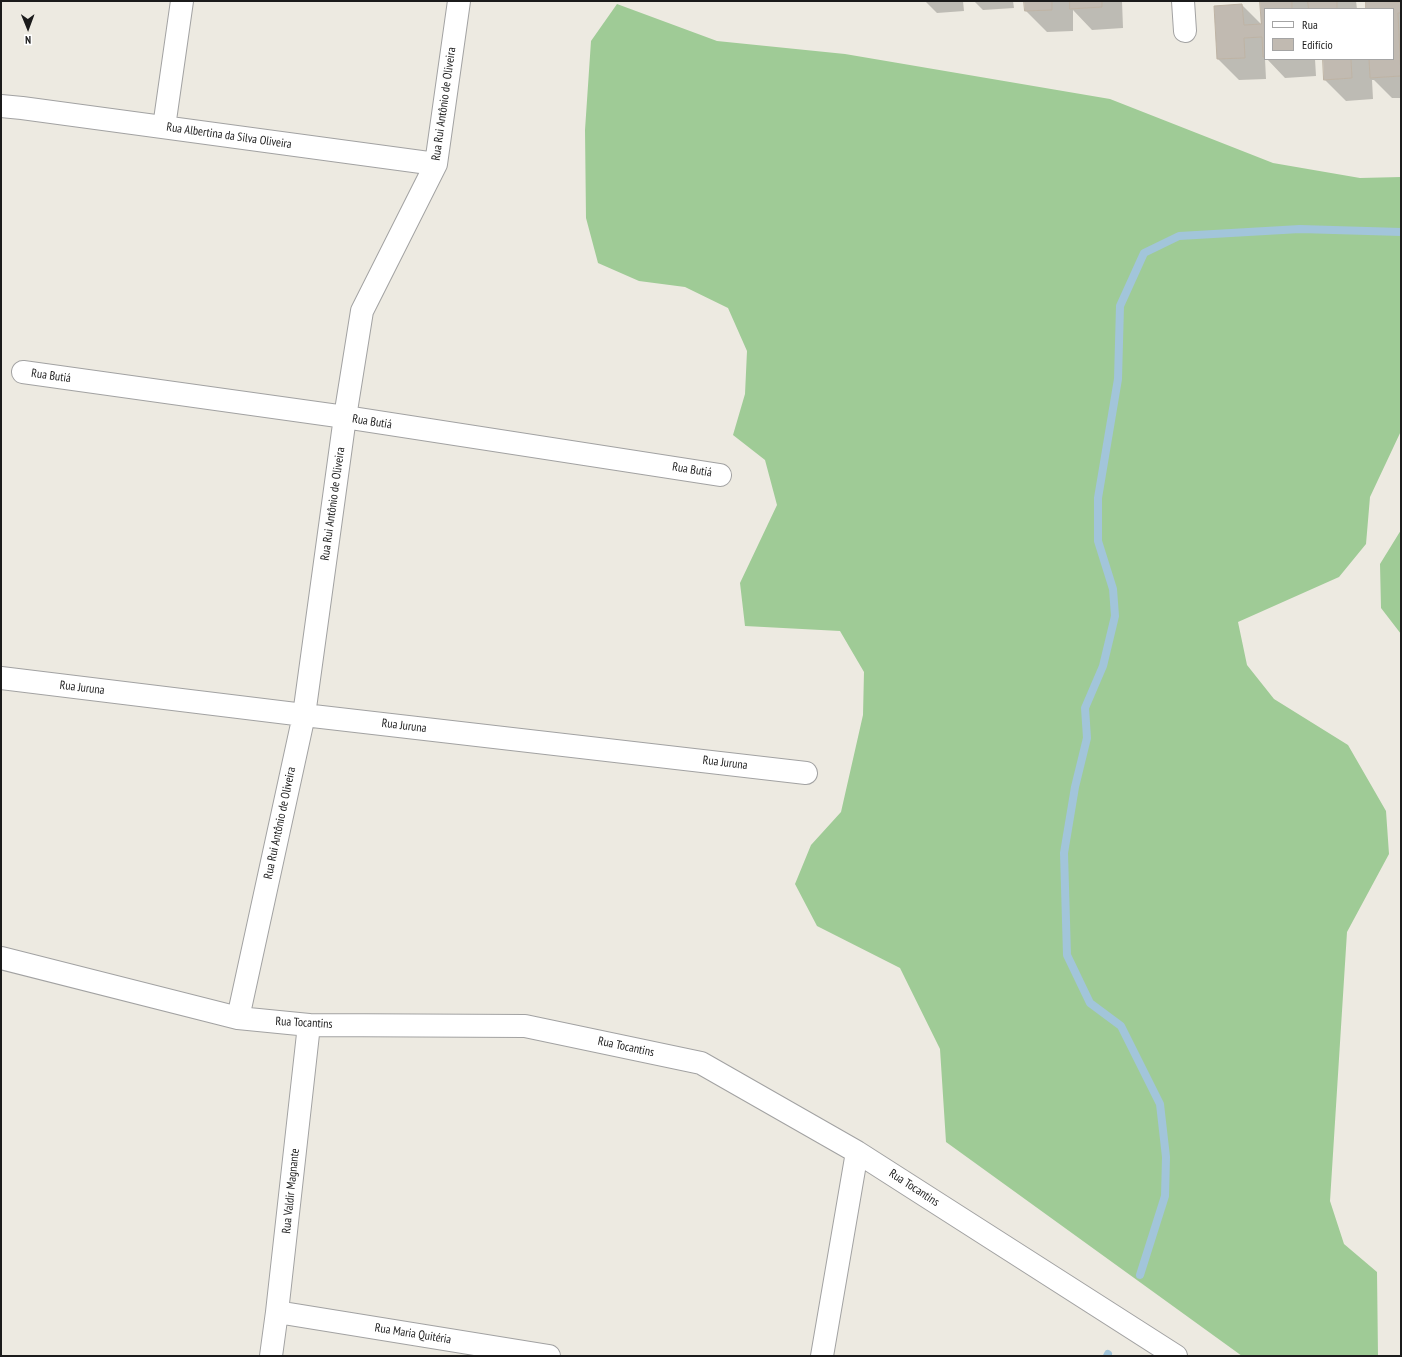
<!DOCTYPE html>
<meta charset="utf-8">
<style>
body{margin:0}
#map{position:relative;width:1402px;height:1357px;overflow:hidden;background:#edeae1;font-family:"PT Sans Narrow",sans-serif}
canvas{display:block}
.frame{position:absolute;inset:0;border:2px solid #1b1b1b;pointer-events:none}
.legend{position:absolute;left:1264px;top:8px;width:130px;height:52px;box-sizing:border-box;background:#fff;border:1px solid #a4a4a4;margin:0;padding:5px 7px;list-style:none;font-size:12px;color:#1b1b1b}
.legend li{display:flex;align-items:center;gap:8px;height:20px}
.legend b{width:20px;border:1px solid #a4a4a4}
.north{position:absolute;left:8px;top:8px;width:40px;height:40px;-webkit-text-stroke:3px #fff;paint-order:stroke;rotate:179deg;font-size:11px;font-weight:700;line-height:16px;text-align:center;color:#1b1b1b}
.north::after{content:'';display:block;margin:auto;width:14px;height:18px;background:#1b1b1b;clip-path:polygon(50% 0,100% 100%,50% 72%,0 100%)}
</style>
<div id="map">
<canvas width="1402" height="1357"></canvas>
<div class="frame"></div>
<ul class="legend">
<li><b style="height:5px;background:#fff"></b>Rua</li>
<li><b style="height:11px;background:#c1bab1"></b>Edifício</li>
</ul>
<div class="north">N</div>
</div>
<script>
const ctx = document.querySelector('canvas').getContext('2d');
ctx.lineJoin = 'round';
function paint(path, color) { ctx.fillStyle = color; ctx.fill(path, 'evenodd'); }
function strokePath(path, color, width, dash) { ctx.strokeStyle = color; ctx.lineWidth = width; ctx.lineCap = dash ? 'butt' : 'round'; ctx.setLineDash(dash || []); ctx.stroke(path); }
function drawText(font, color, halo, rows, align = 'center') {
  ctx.font = font + ' "PT Sans Narrow",sans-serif'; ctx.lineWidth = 3.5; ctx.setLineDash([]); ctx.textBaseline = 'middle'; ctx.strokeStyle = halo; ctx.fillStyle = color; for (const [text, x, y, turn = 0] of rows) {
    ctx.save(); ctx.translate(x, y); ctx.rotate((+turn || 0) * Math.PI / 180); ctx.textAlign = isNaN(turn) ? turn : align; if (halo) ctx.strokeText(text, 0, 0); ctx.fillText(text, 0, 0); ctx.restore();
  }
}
paint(new Path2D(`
 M617,4l100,37 128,13 265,45 163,64 87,15 41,-1v254l-31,66 -4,47 -27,33 -101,45 9,43 27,34 74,46 38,66 3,43 -42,78 -17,269 14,43 33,28 1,84h-136l-296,-214 -6,-93 -40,-81 -83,-42 -22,-42 16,-39 30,-33 22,-97 1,-43 -24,-41 -95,-5 -5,-43 37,-78 -12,-45 -32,-25 12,-41 2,-43 -19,-43 -43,-21 -46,-6 -41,-18 -12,-45 -1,-88 6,-89z
 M1401,530v104l-20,-26 -1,-44z`), '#9fcb96');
paint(new Path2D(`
 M925,1h38l1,10 -27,2z
 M974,1h39l1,7 -31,2z
 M1025,1h97l1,27 -31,2 -19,-20v21l-26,1 -21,-21z
 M1261,1h95l1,8h-92v50h50l1,17 -31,2 -18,-19h-2l1,20 -27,1 -21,-21 24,-54 20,20z
 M1367,1h34v97h-9l-18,-18h-2l1,19 -27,2 -21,-21 -1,-21h69v-50h-26z`), '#0003');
strokePath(new Path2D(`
 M1140,1275l25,-79 1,-39 -6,-53 -39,-78 -31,-23 -23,-48 -3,-102 11,-66 12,-49 -2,-30 18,-42 12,-50 -2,-27 -15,-48v-43l20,-119 2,-73 24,-53 35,-17 121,-7 101,3
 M1107,1356l1,-2`), '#a2c5da', 8);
const building = new Path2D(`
 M1024,1h28v9l-27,1z
 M1070,1h32v6l-32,2z
 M1260,1h32v8h-27v48h-2l-1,-20 -18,1 1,20 -28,1 -3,-53 28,-2 2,21 17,-1z
 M1308,1h29v8h-28z
 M1366,1l35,1v11h-3l3,63 -31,2 -1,-19h24v-50h-27z
 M1323,59h28l1,19 -28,2z`);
paint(building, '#c1bab1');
strokePath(building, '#beb3a4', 1);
const street = new Path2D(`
 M1183,1l2,30
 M1,106l21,2 414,56
 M164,127l18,-126
 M23,372l322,45 375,58
 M1,678l303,37 502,58
 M1,958l237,60 71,7 216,1 176,37 156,89 319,204
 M238,1018l66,-303 41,-298 17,-106 74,-147 23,-163
 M277,1312l272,44
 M271,1356l6,-44 32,-287
 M822,1356l35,-204`);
strokePath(street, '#a2a2a2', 24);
strokePath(street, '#fff', 22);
drawText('12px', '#1b1b1b', '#fff', [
 ["Rua Rui Antônio de Oliveira",444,104,-82],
 ["Rua Albertina da Silva Oliveira",229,136,8],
 ["Rua Butiá",51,376,8],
 ["Rua Butiá",372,422,9],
 ["Rua Butiá",692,470,9],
 ["Rua Rui Antônio de Oliveira",333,504,-82],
 ["Rua Juruna",82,688,7],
 ["Rua Juruna",404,726,7],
 ["Rua Juruna",725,763,7],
 ["Rua Rui Antônio de Oliveira",280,823,-78],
 ["Rua Tocantins",304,1023,3],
 ["Rua Tocantins",626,1047,12],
 ["Rua Tocantins",914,1188,33],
 ["Rua Valdir Magnante",291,1191,-84],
 ["Rua Maria Quitéria",413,1334,9]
]);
</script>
